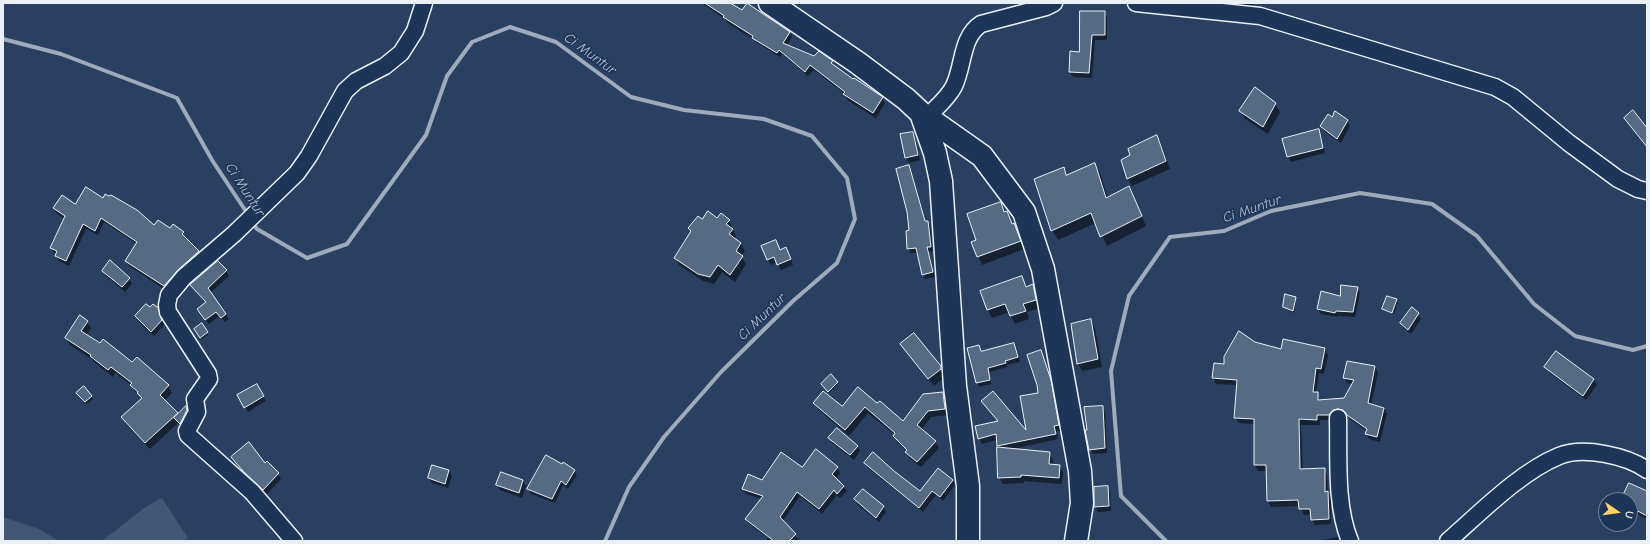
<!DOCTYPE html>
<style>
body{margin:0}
#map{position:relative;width:1650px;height:544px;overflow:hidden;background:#294061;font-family:"Comic Neue",sans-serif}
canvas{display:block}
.frame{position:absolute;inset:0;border:4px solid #e8f1f8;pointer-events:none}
.north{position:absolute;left:1598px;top:492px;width:40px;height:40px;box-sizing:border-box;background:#1d3557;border:1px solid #6e8097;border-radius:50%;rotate:103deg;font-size:11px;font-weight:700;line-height:16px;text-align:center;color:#e8f1f8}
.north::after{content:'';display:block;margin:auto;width:14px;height:18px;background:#ffd166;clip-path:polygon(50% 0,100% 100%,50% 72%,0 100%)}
</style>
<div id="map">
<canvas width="1650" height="544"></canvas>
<div class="frame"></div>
<div class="north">U</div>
</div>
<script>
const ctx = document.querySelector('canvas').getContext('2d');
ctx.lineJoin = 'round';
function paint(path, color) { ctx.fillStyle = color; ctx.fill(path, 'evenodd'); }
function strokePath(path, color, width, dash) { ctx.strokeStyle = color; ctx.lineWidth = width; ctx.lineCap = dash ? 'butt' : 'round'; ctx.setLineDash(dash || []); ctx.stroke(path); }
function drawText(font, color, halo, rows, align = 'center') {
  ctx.font = font + ' "Comic Neue",sans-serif'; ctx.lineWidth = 3; ctx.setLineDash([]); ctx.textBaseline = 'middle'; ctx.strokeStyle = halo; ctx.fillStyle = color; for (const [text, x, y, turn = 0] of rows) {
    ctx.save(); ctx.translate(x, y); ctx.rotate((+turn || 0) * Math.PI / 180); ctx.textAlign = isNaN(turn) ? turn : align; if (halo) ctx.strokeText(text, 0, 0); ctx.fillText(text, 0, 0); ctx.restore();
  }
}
paint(new Path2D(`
 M162,498l26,40 -5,3h-82c21,-13 39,-34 61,-43z
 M3,517l36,12 20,12h-56z`), '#415774');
paint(new Path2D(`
 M702,3h26l15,9 46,20 3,5 -5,9 28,11 4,-4 13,9 3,5 47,31 3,5 -9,15 -29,-18 -2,-6 -31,-24 -6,6 -26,-22 -2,3 -23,-14 -2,-3 -28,-17 -1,-3z
 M1006,3h26v1h-25z
 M1236,3h18l-2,7 -13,-1z
 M1104,12l3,6v22h-12l-3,38 -19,-1 -3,-5z
 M1275,104l5,8 -12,22 -23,-15 -4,-8z
 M1332,118l15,3 3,5 -9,17 -17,-12 -3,-5z
 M1625,118l22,11v19l-17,-22z
 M1318,130l3,5 4,18 -34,9 -3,-5 -4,-18z
 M912,133l3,5 5,22 -11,3 -3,-5z
 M1157,136l4,8 9,25 -38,17 -5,-8 4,-22z
 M1095,164l5,9 8,25 21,-11 17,39 -39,20 -11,-23 -38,17 -6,-10 11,-62 4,7z
 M908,166l18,56h2l2,4 3,25 -4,1 6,25 -10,2 -2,-4 -6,-22h-6l-3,-4 2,-18z
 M103,200l52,26 28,7 2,6 14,13 2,5 -34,34 -38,-25 -3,-5 11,-17 -33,-22 -6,13 -12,-6 -17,37 -10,-5 -3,-5 1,-2 -3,-1 -3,-5 14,-29 -8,-5 -3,-5z
 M1000,203l18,29 6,17 -42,16 -9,-22 5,-2z
 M717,219l12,1 7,17 -1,2 6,5 4,7 -4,5 5,8 -11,18 -13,-10 -8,12 -11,-3 -24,-16 -4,-7 16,-25 -2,-5 13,-8z
 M780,251l9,2 4,12 -12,5 -4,-8 -6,3 -3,-5z
 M103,271l26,7 3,6 -7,8 -19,-16z
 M226,271l3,5 -19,17 19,26 -4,3 -6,-6 -10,8 -8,-10 6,-11 -16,-18z
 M1022,277l5,10 6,-1 4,7 3,15 -13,4 2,7 -14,5 -6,-12 -17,6 -4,-8 -7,-19z
 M1357,288l3,5 -5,24 -17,-1v1l-17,-3 -3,-5z
 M1388,297l9,3 1,2 -4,12 -9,-3 -2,-2z
 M1295,298l1,2 -2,13 -8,-4 -2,-2z
 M157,308l7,17 -10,11 -15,-14 -3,-5 14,-8z
 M1418,314l3,5 -10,15 -7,-6 -3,-5z
 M1091,320l4,8 7,39 -20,4 -4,-7z
 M87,322l4,6 -5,8 82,50 4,7 -8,8 14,15 8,-8 4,7 -5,16 -7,-8 -28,26 -24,-25 -3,-7 19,-18 -1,-2 -6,-5 -4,-7 -16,-12 -2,4 -18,-14 -2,-3 -23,-15 -4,-7z
 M202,324l6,11 -6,4 -7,-10z
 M1255,343l26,8 44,-2 3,6 -4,19 -5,-1 -3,20 5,8 24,-2 8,-15 -6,-1 -3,-6 3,-15 28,5 3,6 -7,32 13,3 3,6 -7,28 -11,-3 -3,-6 1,-2 -16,-11 -4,-5 -5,-1 -9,6h-13v5h-19l2,45 21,-1 3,6 1,18 3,5v26l-16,1 -3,-5v-6l-8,1 -4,-9 -29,1 -3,-6 -1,-30h-9l-3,-6v-41l-16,-1 -4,-6 3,-32 -22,-1 -3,-6 12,-13z
 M902,345l38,22 5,10 -11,9z
 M1014,345l6,17 -13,3v2l-18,5 2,12 -12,3 -2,-5 2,-36 3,6z
 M1041,351l12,36 8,44h-4l1,8 -45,10 36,4 4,7 -1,5 8,1 3,6 -1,12 -38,-3v2l-21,1 -4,-6 -2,-38 -15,4 -3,-6 20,-16 -13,-16 41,28 12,-40z
 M1546,367l48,13 3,5 -11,15 -37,-28z
 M837,382l1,2 -9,9 -7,-9z
 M256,385l10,16 -18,11 -10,-16z
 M943,393l3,6 2,16 -17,2 -10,13 14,11 4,7 -18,19 -11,-8 -4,-7 1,-1 -10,-9 -3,-6 1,-1 -27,-22 -19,23 -31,-27 -4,-6 28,5 36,-3 26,18z
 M79,395l12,1 2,3 -6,5z
 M1102,407l3,5 2,41 -14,1 -3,-5 -2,-18z
 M829,438l28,8 3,5 -6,9 -22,-17z
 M236,462l29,2 2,-1 11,11 3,5 -15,16 -20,-20z
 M865,463l28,8 27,21 32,-12 3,5 -12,16 -7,-6 -13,17 -55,-44z
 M802,468h35l3,5 -4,6 11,12 -7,7 -3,-3 -15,19 -22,-18 -17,25 17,20h-35l3,-3 -19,-14 -3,-5 16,-20 -16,-5 -3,-5z
 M449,471l3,5 -4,12 -16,-5 -3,-5z
 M574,471l3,4 -9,14 -5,-4 -8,18 -24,-9 -3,-5z
 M501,474l22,7 3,5 -4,12 -22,-8 -3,-5z
 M1107,487l3,5 1,19 -13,1 -3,-5z
 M863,490l21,17 2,5 -7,10 -21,-17 -3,-5z
 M1647,493v26l-17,-8v-11h-8z
 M1338,537l2,4h-17v-1z`), '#0007');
strokePath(new Path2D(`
 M3,39l58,15 116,44 35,62 37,56
 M252,222l5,7 50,29 40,-14 79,-109 21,-59 25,-34 38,-15 46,15 75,55 53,13 80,9 48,17 35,42 8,41 -18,44 -44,38 -72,71 -57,65 -35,50 -24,54
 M1166,541l-45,-45 -10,-125 18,-75 41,-59 54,-6 47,-20 89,-18 72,11 45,32 57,68 41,32 58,14 14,-4`), '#9dabbd', 4);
const building = new Path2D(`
 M705,3h25l12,7 5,-7 43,29 -7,11 31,13 5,-5 14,10 -2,2 22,16 1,-1 29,19 -10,16 -30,-19 2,-2 -35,-27 -5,7 -26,-22 -2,3 -25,-15 1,-2 -30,-19 1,-1z
 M1080,11h25v24h-13l-3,38 -20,-1 1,-21 9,1z
 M1255,87l21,16 -13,24 -24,-16z
 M1633,110l14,18v19l-23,-29z
 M1335,111l13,9 -11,19 -17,-13 8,-12 4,3z
 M1319,129l4,19 -36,9 -5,-18z
 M913,132l5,23 -13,3 -5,-24z
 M1157,135l9,26 -39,18 -6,-19 9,-5 -2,-6z
 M1095,163l11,35 23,-12 13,30 -42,21 -9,-24 -40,18 -17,-52 30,-12 2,8z
 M909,165l16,56h3l3,26h-4l6,25 -11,3 -6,-27 -9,1 -1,-18 3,-1 -2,-18 -11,-43z
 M86,187l17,11 2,-4 4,2 2,-1 26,15 17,15 4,-5 12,8 3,-4 11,8 -2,2 17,17 -21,19 -14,16 -39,-25 12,-19 -36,-24 -6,13 -12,-7 -17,37 -11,-5 2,-5 -7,-3 15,-32 -12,-8 9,-13 13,9z
 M1001,202l3,10 3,-1 5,13 2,-1 7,18 -44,16 -6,-15 5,-2 -9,-26z
 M708,211l9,7 4,-5 9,7 -4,4 7,5 -4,5 12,9 -5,8 7,5 -13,19 -12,-10 -8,12 -12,-3 -24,-16 17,-27 -3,-3 10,-12 4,3z
 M776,240l4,10 6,-3 5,12 -14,6 -3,-8 -7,3 -6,-14z
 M110,260l20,18 -8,9 -20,-16z
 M218,261l9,9 -19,18 18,26 -5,4 -5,-6 -11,8 -8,-11 9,-7 -16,-17z
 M1022,276l4,11 7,-3 3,16 -13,4 3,7 -16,5 -5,-12 -18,6 -7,-19z
 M1341,285l17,2 -5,25 -17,-1 -1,2 -18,-4 4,-18 19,5z
 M1285,294l11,3 -3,14 -10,-4z
 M1387,296l10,3 -5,14 -10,-4z
 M146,304l4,3 3,-3 4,3h1l4,13 -11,12 -16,-16z
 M1412,307l7,6 -11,17 -8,-7z
 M80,315l8,6 -7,10 19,12 3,-4 29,23 5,-5 32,28 -9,10 18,18 -33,30 -24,-26 21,-19 -5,-5 1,-1 -8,-7 2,-2 -21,-16 -3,3 -18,-14 1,-1 -26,-17z
 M1091,319l7,40 -21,5 -6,-40z
 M202,323l6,9 -8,6 -6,-9z
 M1239,331l16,11 26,7 2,-10 42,9 -4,21 -5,-1 -3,24h5v8l26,-2 10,-18 -11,-2 4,-17 28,5 -7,37 16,5 -7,29 -12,-3 2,-5 -20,-14 -4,-5 -5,-1 -5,1 -4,5h-12v5l-18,-1 1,50 25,-1v24l3,-1 1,28 -18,1 -1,-11h-11l-1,-9 -31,1 -1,-36h-12v-46l-20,-1 3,-38 -25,-2 2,-15 10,1v-7z
 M914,333l27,33v3l-13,10 -28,-35z
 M1014,343l4,14 -13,4 1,2 -18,5 2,12 -14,3 -9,-35 12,-3 2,6z
 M1041,350l10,30 8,45 -5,1 2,8 -59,12 -1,-12 -18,5 -3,-13 23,-5 -17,-20 12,-10 33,39 -6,-34 18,-3 -1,-8 -10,-30z
 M1556,351l38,28 -11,17 -39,-29z
 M831,374l7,8 -10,10 -7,-8z
 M257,384l7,12 -20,12 -7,-13z
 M84,386l8,10 -7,6 -9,-9z
 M858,387l19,16 3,-2 23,20 20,-27 20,-2 2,17 -17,2 -11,14 19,16 -19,21 -12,-10 2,-2 -14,-14 2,-3 -30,-26 -20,23 -32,-27 10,-12 19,15z
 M186,406l1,4 -7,14 -6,-6z
 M1103,406l2,42 -16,2 -4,-20h2l-3,-23z
 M837,428l21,18 -8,9 -22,-17z
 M249,442l16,21 2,-2 12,12 -16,17 -21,-20 -11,-13z
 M997,447l53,5 -1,12 11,1 -1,13 -38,-3v2l-23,1z
 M816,449l22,18 -6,7 12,12 -7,8 -3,-4 -15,19 -22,-17 -17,25 16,17 -7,7h-15l-29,-22 18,-23 -21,-7 6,-15 14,6 19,-28 21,15z
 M873,452l21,19 26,20 18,-23 15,12 -13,17 -8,-6 -13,17 -55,-45z
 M546,455l16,9 1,-2 12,8 -9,15 -5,-4 -9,18 -25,-10z
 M432,465l17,5 -4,14 -17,-6z
 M501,472l22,8 -4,13 -23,-8z
 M1629,483l18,8v25l-17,-9v-7h-9z
 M1108,486l1,20 -15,1v-20z
 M863,489l21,17 -8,12 -22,-19z`);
paint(building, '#556a83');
strokePath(building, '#e8f1f8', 1);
const minor = new Path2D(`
 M1136,3l124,13 235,71 18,10 56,46 49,36 20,10 9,2
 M927,117c10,-10 21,-19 27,-31 10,-21 7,-49 27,-62l65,-17 8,-4
 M1338,418c1,38 -3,87 12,123
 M294,541l-42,-49 -64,-57 -1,-4 10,-19 -2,-13 14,-20 -1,-5 -40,-62 -1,-7 2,-10 15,-18 50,-43 63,-61 12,-17 36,-65 11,-10 29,-15 16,-13 14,-22 9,-28
 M1448,541c32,-28 72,-69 111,-85 25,-10 68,0 88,14`);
const highway = new Path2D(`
 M770,3l88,60 48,36 15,14 61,43 42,56 19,57 37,202 2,32 -6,38
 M921,113l14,40 6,28 14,205 13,100v55`);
strokePath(minor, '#e8f1f8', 19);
strokePath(highway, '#e8f1f8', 25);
strokePath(minor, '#1d3557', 16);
strokePath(highway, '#1d3557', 22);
drawText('italic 14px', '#b6c2d0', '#1d3557', [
 ["Ci Muntur",590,54,36],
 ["Ci Muntur",245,190,57],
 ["Ci Muntur",1252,209,-19],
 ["Ci Muntur",762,317,-44]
]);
</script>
